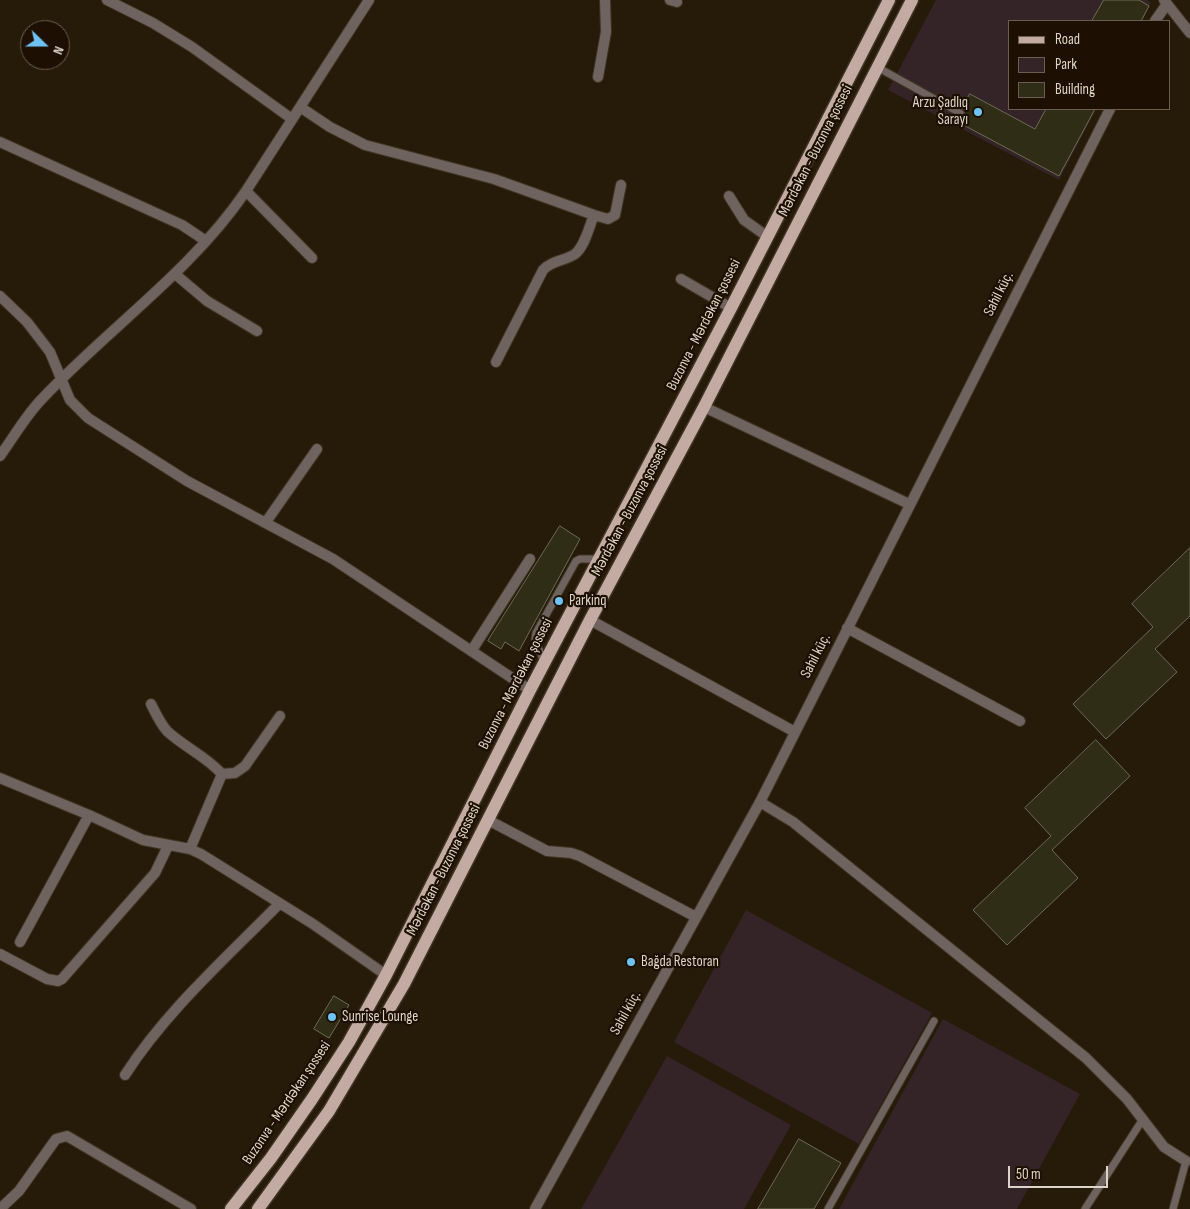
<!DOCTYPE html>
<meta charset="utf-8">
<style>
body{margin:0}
#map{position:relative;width:1190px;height:1209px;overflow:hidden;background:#261a08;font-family:"Sofia Sans Condensed",sans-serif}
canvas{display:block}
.legend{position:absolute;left:1008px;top:20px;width:162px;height:90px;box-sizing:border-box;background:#1d1002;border:1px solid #6a5e52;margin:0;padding:6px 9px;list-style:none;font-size:15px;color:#ddd4c9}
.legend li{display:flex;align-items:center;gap:10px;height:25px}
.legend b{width:25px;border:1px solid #6a5e52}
.north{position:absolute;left:20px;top:20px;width:50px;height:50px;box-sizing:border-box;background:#1d1002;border:1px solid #6a5e52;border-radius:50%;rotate:112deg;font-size:14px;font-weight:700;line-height:20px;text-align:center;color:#ddd4c9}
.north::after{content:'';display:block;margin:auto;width:18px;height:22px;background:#6fc2f4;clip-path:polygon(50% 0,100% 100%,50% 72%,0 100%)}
.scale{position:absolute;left:1008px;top:1166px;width:100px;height:22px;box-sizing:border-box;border:2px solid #ddd4c9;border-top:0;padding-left:6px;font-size:15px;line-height:18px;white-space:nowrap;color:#ddd4c9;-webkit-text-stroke:4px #1d1002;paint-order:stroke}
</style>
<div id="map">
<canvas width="1190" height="1209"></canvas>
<ul class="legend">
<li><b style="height:6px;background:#c3aba3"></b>Road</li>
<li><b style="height:14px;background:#352427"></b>Park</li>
<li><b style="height:14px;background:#2f2d15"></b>Building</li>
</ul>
<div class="north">N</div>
<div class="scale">50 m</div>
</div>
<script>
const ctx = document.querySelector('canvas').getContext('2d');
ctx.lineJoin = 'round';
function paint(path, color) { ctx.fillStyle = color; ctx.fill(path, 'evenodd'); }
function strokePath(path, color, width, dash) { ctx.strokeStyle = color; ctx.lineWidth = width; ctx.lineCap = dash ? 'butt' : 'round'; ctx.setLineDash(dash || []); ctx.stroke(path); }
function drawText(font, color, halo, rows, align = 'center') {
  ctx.font = font + ' "Sofia Sans Condensed",sans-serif'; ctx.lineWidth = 4.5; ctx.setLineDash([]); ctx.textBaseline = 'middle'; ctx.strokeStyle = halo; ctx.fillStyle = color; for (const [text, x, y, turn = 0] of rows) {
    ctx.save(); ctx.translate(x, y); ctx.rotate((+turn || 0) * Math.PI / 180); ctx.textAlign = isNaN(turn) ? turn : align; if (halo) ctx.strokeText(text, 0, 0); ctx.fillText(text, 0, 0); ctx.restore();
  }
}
paint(new Path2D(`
 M936,0h211l4,3 -9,18h-133v88h87l-37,71 -171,-90z
 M746,910l186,103 -73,131 -185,-102z
 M943,1019l137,75 -63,115h-178z
 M667,1056l124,69 -47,84h-163z`), '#352427');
const building = new Path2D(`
 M1104,0h35l10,6 -8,15h-49z
 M970,94l65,35 11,-20h49l-36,67 -103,-55 1,-3 8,-3 -3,-7z
 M560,526l20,13 -61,112 -14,-9 -4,7 -13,-8z
 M1190,548v68l-35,33 22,23 -71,67 -33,-35 80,-77 -21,-23z
 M1096,740l34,36 -78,74 26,28 -71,67 -34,-35 78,-74 -26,-28z
 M334,996l15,9 -20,33 -15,-9z
 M799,1139l42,24 -27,46h-56z`);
paint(building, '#2f2d15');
strokePath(building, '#6c6c54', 1);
const lane = new Path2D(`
 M877,67l83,46
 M544,662l-9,-23 1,-6 40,-72 4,-2h19
 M828,1209l106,-188
 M1085,1209l58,-90
 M1173,1209l13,-48`);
const street = new Path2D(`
 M107,0l46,23 39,24 100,72
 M670,0l7,2
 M1164,0l26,33
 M1155,21l12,-17
 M598,77l8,-45 -1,-32
 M300,107l30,20 35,18 129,34 100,36c-5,12 -9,31 -19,39 -10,7 -23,6 -32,16l-47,92
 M0,142l182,83 24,16
 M246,191l66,67
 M729,196l15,24 24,17
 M594,215l14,4 7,-4 6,-30
 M175,274l32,27 50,30
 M681,279l50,29
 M0,296l27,26 23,30 20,48 18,18 99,63 146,78 197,131
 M704,407l205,97
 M0,456c13,-18 25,-39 40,-55 67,-72 150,-128 206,-210l123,-191
 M266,522l51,-73
 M590,620l205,112
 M847,628l173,93
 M472,650l58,-91
 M151,704c5,10 9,19 16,27 17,16 39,25 55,43l-32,75
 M222,774l13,-1 10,-7 35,-50
 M0,778l89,37 54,25 47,9 11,5 112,70 73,51
 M760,802l33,20 293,236 41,41 37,48 22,14
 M488,820l59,31 24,2 9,3 116,61
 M20,942l69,-127
 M0,954l47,25 11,2 4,-2 93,-106 13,-27
 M125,1075c41,-64 101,-117 154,-171
 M0,1209l19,-18 37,-52 11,-3 124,73
 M535,1209l225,-407 350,-693`);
const primary = new Path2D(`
 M231,1209l40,-51 41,-59 37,-57 37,-67 144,-285 201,-382 158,-308
 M258,1209l71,-98 75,-127 186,-364 114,-213 208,-407`);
strokePath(lane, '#403423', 9);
strokePath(street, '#403423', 12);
strokePath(primary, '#403423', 15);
strokePath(lane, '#6e635f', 7);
strokePath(street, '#6e635f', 10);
strokePath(primary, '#c3aba3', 12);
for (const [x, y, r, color] of [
 [978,112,5,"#6fc2f4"],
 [559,601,5,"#6fc2f4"],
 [631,962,5,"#6fc2f4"],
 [332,1017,5,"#6fc2f4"]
]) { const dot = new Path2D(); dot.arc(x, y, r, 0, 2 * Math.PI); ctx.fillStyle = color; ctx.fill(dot); strokePath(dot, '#1d1002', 2); }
drawText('15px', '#ddd4c9', '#1d1002', [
 ["Arzu Şadlıq",968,103,"right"],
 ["Sarayı",968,120,"right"],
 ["Parkinq",569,601],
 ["Bağda Restoran",641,962],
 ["Sunrise Lounge",342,1017]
], 'left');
drawText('15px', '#ddd4c9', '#1d1002', [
 ["Mərdəkan - Buzonva şossesi",816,151,-63],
 ["Sahil küç.",999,294,-63],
 ["Buzonva - Mərdəkan şossesi",704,325,-63],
 ["Mərdəkan - Buzonva şossesi",630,511,-62],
 ["Sahil küç.",816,656,-63],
 ["Buzonva - Mərdəkan şossesi",516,684,-63],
 ["Mərdəkan - Buzonva şossesi",444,870,-63],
 ["Sahil küç.",626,1013,-61],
 ["Buzonva - Mərdəkan şossesi",287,1103,-56]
]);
</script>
